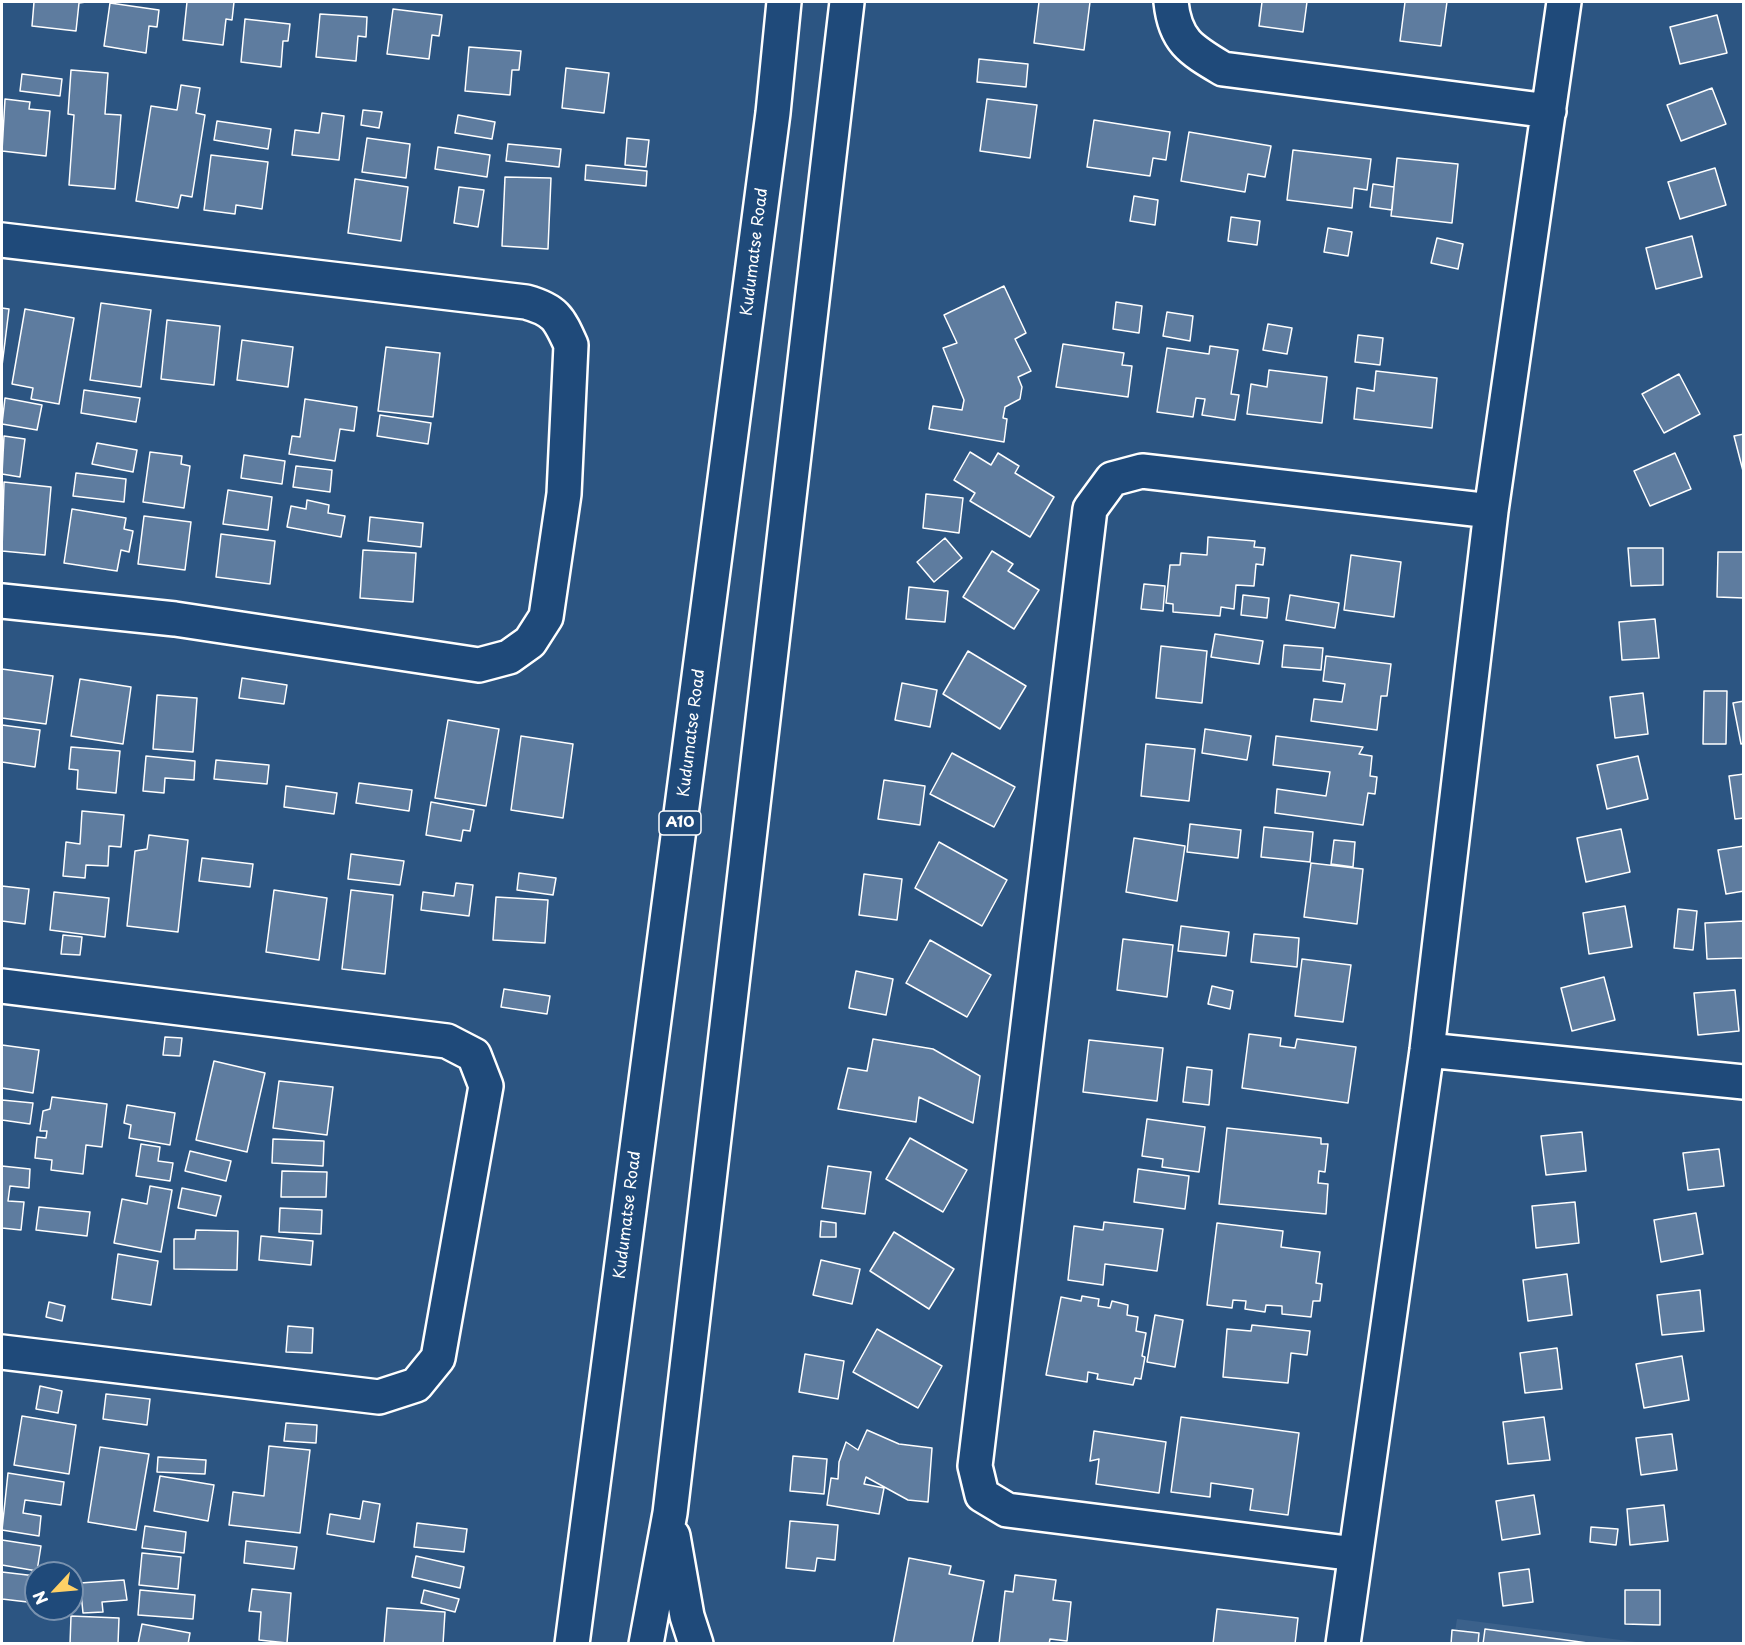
<!DOCTYPE html>
<style>
body{margin:0}
#map{position:relative;width:1745px;height:1645px;overflow:hidden;background:#2c5582;font-family:"Playpen Sans",sans-serif}
canvas{display:block}
.frame{position:absolute;inset:0;border:3px solid #fff;pointer-events:none}
.north{position:absolute;left:24px;top:1561px;width:60px;height:60px;box-sizing:border-box;background:#1f4a7a;border:2px solid #7992af;border-radius:50%;rotate:244deg;font-size:16px;font-weight:700;line-height:24px;text-align:center;color:#fff}
.north::after{content:'';display:block;margin:auto;width:21px;height:27px;background:#ffd166;clip-path:polygon(50% 0,100% 100%,50% 72%,0 100%)}
</style>
<div id="map">
<canvas width="1745" height="1645"></canvas>
<div class="frame"></div>
<div class="north">N</div>
</div>
<script>
const ctx = document.querySelector('canvas').getContext('2d');
ctx.lineJoin = 'round';
function paint(path, color) { ctx.fillStyle = color; ctx.fill(path, 'evenodd'); }
function strokePath(path, color, width, dash) { ctx.strokeStyle = color; ctx.lineWidth = width; ctx.lineCap = dash ? 'butt' : 'round'; ctx.setLineDash(dash || []); ctx.stroke(path); }
function drawText(font, color, halo, rows, align = 'center') {
  ctx.font = font + ' "Playpen Sans",sans-serif'; ctx.lineWidth = 6; ctx.setLineDash([]); ctx.textBaseline = 'middle'; ctx.strokeStyle = halo; ctx.fillStyle = color; for (const [text, x, y, turn = 0] of rows) {
    ctx.save(); ctx.translate(x, y); ctx.rotate((+turn || 0) * Math.PI / 180); ctx.textAlign = isNaN(turn) ? turn : align; if (halo) ctx.strokeText(text, 0, 0); ctx.fillText(text, 0, 0); ctx.restore();
  }
}
paint(new Path2D(`
 M1457,1619l187,24 -191,1z`), '#3b618b');
const building = new Path2D(`
 M34,2h52l-7,1 -3,28 -44,-5z
 M187,2h47l-2,18 -6,-1 -3,26 -40,-5z
 M1039,2h51l-6,48 -50,-7z
 M1262,2h45l-4,30 -44,-6z
 M1405,2h42l-6,44 -41,-5z
 M110,3l49,7 -2,17 -8,-1 -3,27 -42,-7z
 M393,9l49,6 -3,21 -7,-1 -3,24 -42,-5z
 M320,14l47,3 -1,20 -8,-1 -2,25 -40,-4z
 M1717,15l10,38 -47,11 -10,-37z
 M245,19l45,5 -2,17h-5l-2,26 -40,-5z
 M469,47l52,4 -2,19h-7l-2,25 -45,-4z
 M979,59l49,5 -2,23 -49,-5z
 M566,68l43,5 -5,40 -42,-5z
 M71,70l37,3 -3,41 16,1 -6,74 -46,-4 5,-70 -6,-1z
 M22,74l40,5 -2,17 -40,-5z
 M181,85l19,3 -4,25 9,2 -13,82 -11,-2 -3,13 -42,-7 15,-95 26,4z
 M1712,88l14,36 -45,17 -14,-36z
 M5,99l25,3 -1,7 21,2 -4,45 -44,-5z
 M987,99l50,6 -7,53 -50,-7z
 M363,110l19,2 -3,16 -18,-3z
 M322,113l22,3 -5,44 -47,-5 3,-25 24,3z
 M458,115l37,7 -3,17 -37,-6z
 M1094,120l76,12 -4,28 -13,-2 -3,18 -63,-9z
 M217,121l54,8 -3,20 -54,-9z
 M1189,132l82,14 -6,31 -17,-3 -3,18 -64,-11z
 M367,138l43,6 -4,34 -44,-6z
 M627,138l22,2 -3,27 -21,-2z
 M508,144l53,5 -2,18 -53,-6z
 M438,147l52,8 -3,22 -52,-8z
 M1293,150l78,9 -4,31 -13,-2 -2,20 -65,-8z
 M211,155l57,7 -6,47 -26,-4 -1,9 -31,-4z
 M1397,158l61,6 -6,59 -61,-7z
 M586,165l61,6 -1,15 -61,-6z
 M1715,168l11,37 -46,14 -12,-37z
 M505,177l46,1 -3,71 -46,-3z
 M355,179l53,8 -7,54 -53,-8z
 M1373,184l21,3 -2,23 -22,-3z
 M459,187l25,3 -6,37 -24,-4z
 M1134,196l24,4 -3,25 -25,-4z
 M1231,217l29,4 -3,24 -29,-4z
 M1328,228l24,4 -4,24 -24,-4z
 M1692,236l10,41 -46,12 -10,-41z
 M1437,238l26,6 -5,25 -27,-6z
 M1004,286l22,47 -11,6 16,32 -13,6 4,10 -2,12 -15,8 -2,11 4,1 -3,23 -75,-13 4,-23 29,4 2,-10 -21,-52 14,-5 -13,-28z
 M1116,302l26,4 -3,27 -26,-4z
 M101,303l50,7 -10,77 -51,-7z
 M2,308l7,1 -7,57z
 M25,309l49,9 -15,86 -28,-5 2,-11 -21,-4z
 M1167,312l26,4 -3,25 -27,-5z
 M167,320l53,6 -6,59 -53,-6z
 M1268,324l24,4 -5,26 -24,-4z
 M1358,335l25,3 -3,27 -25,-3z
 M242,340l51,7 -5,40 -51,-7z
 M1063,344l61,9 -2,12 10,1 -4,31 -72,-10z
 M1210,346l28,4 -7,44 8,1 -4,25 -33,-5 3,-16 -9,-1 -3,19 -36,-5 10,-64 42,6z
 M386,347l54,6 -7,64 -55,-6z
 M1269,370l58,7 -5,46 -75,-9 4,-30 16,3z
 M1376,371l61,7 -5,50 -78,-9 3,-31 17,3z
 M1679,374l21,40 -36,19 -22,-39z
 M84,390l56,8 -4,24 -55,-9z
 M5,398l37,7 -5,25 -35,-6z
 M305,399l52,8 -3,24 -14,-2 -5,32 -46,-7 3,-18 8,1z
 M380,415l51,8 -3,21 -51,-8z
 M1744,434v37h-1l-9,-35z
 M4,436l21,3 -5,38 -18,-3z
 M97,443l40,7 -4,22 -41,-8z
 M150,452l32,4 -1,8 9,2 -6,42 -41,-6z
 M970,452l21,13 7,-12 21,13 -4,7 39,24 -24,40 -60,-36 5,-8 -21,-13z
 M1675,453l16,36 -41,17 -16,-35z
 M244,455l41,6 -3,23 -41,-6z
 M296,466l36,4 -2,22 -37,-5z
 M76,473l50,6 -2,23 -51,-6z
 M4,482l47,5 -6,68 -43,-4z
 M228,490l44,7 -4,33 -45,-6z
 M926,494l37,4 -4,35 -36,-5z
 M307,500l22,5 -1,8 17,3 -4,21 -54,-10 4,-21 15,3z
 M72,509l54,9 -2,11 9,2 -4,21 -8,-2 -4,21 -53,-8z
 M144,516l47,6 -6,48 -47,-6z
 M370,517l53,6 -2,24 -53,-6z
 M221,534l54,7 -5,43 -54,-7z
 M1208,537l47,4 -1,6 11,1 -2,17 -7,-1 -2,22 -18,-1 -2,24 -13,-2 -1,9 -47,-4v-8l-7,-1 4,-38h10l1,-12 26,2z
 M945,538l17,20 -28,24 -17,-20z
 M1628,548h35v37l-32,1z
 M363,550l53,3 -3,49 -53,-4z
 M992,551l21,13 -5,7 31,19 -25,39 -51,-32z
 M1718,552h26v46l-27,-1z
 M1351,555l50,7 -7,55 -50,-7z
 M1144,584l21,2 -2,25 -22,-2z
 M909,587l39,4 -3,31 -39,-3z
 M1243,595l26,3 -2,20 -26,-3z
 M1290,595l49,8 -4,25 -49,-8z
 M1655,619l4,39 -37,2 -3,-38z
 M1215,634l48,7 -4,23 -48,-7z
 M1284,645l39,3 -2,22 -39,-3z
 M1161,646l46,5 -5,52 -46,-5z
 M968,651l58,35 -26,43 -57,-35z
 M1326,656l65,8 -4,32h-6l-4,34 -66,-9 3,-22 28,3 3,-18 -22,-3z
 M2,669l51,7 -7,48 -44,-6z
 M242,678l45,7 -3,19 -45,-6z
 M80,679l51,8 -8,57 -52,-8z
 M902,683l35,7 -7,37 -35,-7z
 M1704,691h23l-1,53h-23z
 M1643,693l5,41 -33,4 -5,-41z
 M157,695l40,3 -4,54 -40,-3z
 M1744,701v42l-3,1 -8,-41z
 M448,720l51,9 -13,77 -51,-8z
 M2,725l38,5 -5,37 -33,-5z
 M1205,729l46,7 -4,24 -45,-7z
 M521,736l52,8 -10,74 -52,-8z
 M1276,736l87,11 -4,7 13,2 -2,20 7,1 -2,17 -7,-1 -5,32 -88,-12 2,-24 49,7 4,-24 -57,-7z
 M1146,744l49,5 -6,52 -48,-5z
 M71,747l49,4 -4,42 -39,-4 1,-19 -9,-1z
 M952,753l63,34 -21,40 -64,-33z
 M146,756l49,5 -1,19 -29,-2 -1,15 -21,-2z
 M1638,756l10,43 -41,10 -10,-44z
 M216,760l53,5 -2,19 -53,-5z
 M1744,774v44l-9,1 -6,-43z
 M884,780l41,6 -5,39 -42,-6z
 M359,783l53,7 -3,21 -53,-8z
 M286,786l51,7 -3,21 -50,-7z
 M431,802l43,8 -4,21 -7,-1 -2,11 -35,-6z
 M82,811l42,4 -3,32 -12,-1 -1,20 -22,-1 -1,13 -22,-2 3,-34 14,2z
 M1190,824l51,6 -3,28 -51,-6z
 M1264,827l49,5 -3,30 -49,-5z
 M1621,829l9,43 -44,10 -9,-44z
 M149,835l39,5 -10,92 -51,-6 8,-75 12,-2z
 M1134,838l51,8 -8,55 -51,-9z
 M1334,840l21,2 -2,25 -22,-3z
 M939,842l68,38 -25,46 -67,-38z
 M1744,846v45l-18,3 -8,-44z
 M351,854l53,7 -4,24 -52,-6z
 M202,858l51,6 -3,23 -51,-6z
 M1311,863l52,6 -6,55 -53,-7z
 M519,873l37,5 -3,17 -36,-5z
 M864,874l38,5 -5,41 -38,-5z
 M456,883l17,2 -4,31 -48,-6 2,-18 31,4z
 M2,886l27,3 -4,35 -23,-3z
 M274,890l53,8 -8,62 -53,-8z
 M351,890l42,5 -8,79 -43,-5z
 M54,892l55,6 -4,39 -55,-7z
 M496,897l52,3 -3,43 -52,-3z
 M1625,906l7,41 -43,7 -6,-41z
 M1678,909l19,2 -4,39 -19,-2z
 M1744,921v37l-37,1 -2,-36z
 M1181,926l48,6 -3,24 -48,-5z
 M1254,934l45,4 -2,29 -46,-5z
 M63,935l19,2 -2,18 -19,-1z
 M1123,939l50,6 -6,52 -50,-7z
 M930,940l61,35 -24,42 -61,-34z
 M1302,959l49,6 -8,57 -48,-6z
 M856,971l37,8 -7,36 -37,-7z
 M1604,977l11,43 -43,11 -11,-43z
 M1212,986l21,5 -3,18 -22,-5z
 M504,989l46,7 -3,18 -46,-7z
 M1735,990l4,41 -41,4 -4,-42z
 M1249,1034l32,4 -1,8 15,2 2,-9 59,8 -8,56 -106,-15z
 M165,1037l17,1 -2,18 -17,-1z
 M873,1039l60,10 47,27 -7,47 -54,-26 -3,25 -78,-13 10,-41 19,3z
 M1089,1040l74,8 -6,53 -74,-9z
 M2,1045l37,5 -6,43 -31,-5z
 M214,1061l51,12 -18,79 -51,-12z
 M1187,1067l25,3 -3,35 -26,-3z
 M279,1081l54,6 -6,48 -54,-7z
 M52,1097l55,7 -5,43 -16,-2 -3,29 -32,-4 1,-10 -17,-2 2,-21 9,1 1,-7h-7l3,-20 7,-2z
 M2,1100l31,3 -3,21 -28,-4z
 M127,1105l48,8 -5,32 -41,-7 2,-13 -7,-2z
 M1147,1119l58,8 -6,45 -37,-5 1,-8 -21,-3z
 M1227,1128l94,10v6h7l-3,28 -6,-1 -1,12 10,1 -2,30 -107,-10z
 M1582,1132l4,39 -40,4 -5,-39z
 M910,1138l57,32 -24,42 -57,-33z
 M273,1139l51,2 -1,25 -51,-3z
 M141,1144l19,3 -2,14 15,2 -3,18 -34,-5z
 M1719,1149l5,37 -36,4 -5,-37z
 M190,1151l41,10 -5,20 -41,-10z
 M2,1166l28,3 -1,19 -19,-2 -2,15 16,1 -3,28 -19,-2z
 M828,1166l43,6 -6,42 -43,-6z
 M1138,1169l51,7 -4,33 -51,-7z
 M282,1171l45,1 -1,25h-45z
 M150,1186l22,4 -11,62 -47,-9 8,-44 25,5z
 M182,1188l39,8 -5,20 -38,-8z
 M1575,1202l4,41 -43,5 -4,-42z
 M39,1207l51,5 -3,24 -51,-6z
 M280,1208l42,2 -1,24 -42,-2z
 M1696,1213l7,41 -42,8 -7,-42z
 M821,1221l15,2v14h-16z
 M1104,1222l59,7 -6,42 -52,-7 -2,21 -35,-5 6,-54 29,4z
 M1217,1223l66,8 -2,16 39,5 -4,31 6,1 -2,17h-7l-2,16 -29,-3v-8l-16,-1 -1,7 -20,-3 1,-8 -13,-1 -1,8 -25,-3z
 M196,1230l42,1 -1,39 -63,-1v-30h21z
 M894,1232l60,37 -25,40 -59,-38z
 M261,1236l52,5 -2,24 -52,-5z
 M118,1254l40,7 -7,44 -39,-6z
 M821,1260l39,9 -8,35 -39,-9z
 M1567,1274l5,41 -44,6 -5,-41z
 M1700,1290l4,41 -42,4 -5,-40z
 M1082,1296l17,3 -1,7 12,2 2,-7 16,4 -1,10 11,2 -2,14 10,2 -4,23 3,1 -4,22 -6,-1 -2,7 -36,-6 1,-5 -10,-2 -1,10 -41,-7 15,-78 20,4z
 M49,1302l16,4 -3,15 -16,-4z
 M1155,1315l28,5 -8,47 -28,-5z
 M1252,1325l58,6 -3,24 -16,-2 -3,30 -65,-6 4,-48 24,2z
 M288,1326l25,2 -1,25 -26,-1z
 M877,1329l65,37 -24,42 -65,-36z
 M1557,1348l5,41 -37,4 -5,-40z
 M805,1354l39,7 -6,38 -39,-7z
 M1682,1356l7,44 -45,8 -8,-44z
 M40,1386l22,5 -4,22 -22,-4z
 M106,1394l44,5 -3,26 -44,-6z
 M22,1416l54,9 -7,49 -55,-9z
 M1181,1417l118,16 -11,82 -38,-5 3,-21 -42,-6 -1,14 -39,-5z
 M1544,1417l6,43 -42,4 -5,-42z
 M286,1423l31,2 -1,18 -32,-2z
 M867,1430l32,14 33,4 -4,54 -20,-2 -42,-23 -2,7 20,4 -5,26 -52,-9 4,-27 7,1 1,-17 7,-20 12,8z
 M1094,1431l72,11 -7,51 -63,-9 3,-25 -9,2z
 M1672,1434l5,36 -36,5 -5,-37z
 M269,1446l41,4 -10,83 -71,-8 4,-33 31,4z
 M100,1447l49,7 -13,76 -48,-8z
 M793,1456l34,3 -3,35 -34,-3z
 M158,1457l48,3 -1,14 -48,-2z
 M8,1473l56,9 -3,23 -36,-5 -2,13 18,3 -2,20 -37,-6z
 M160,1476l54,9 -6,36 -54,-10z
 M1534,1495l6,39 -38,6 -6,-39z
 M363,1501l17,3 -6,38 -47,-8 3,-20 30,5z
 M1664,1505l4,36 -38,4 -3,-36z
 M790,1521l48,4 -3,35 -18,-2 -2,13 -29,-3z
 M417,1523l50,6 -3,23 -50,-5z
 M145,1526l41,6 -2,21 -42,-5z
 M1591,1527l27,2 -2,16 -26,-3z
 M2,1540l39,6 -4,25 -35,-6z
 M246,1541l51,6 -3,22 -50,-6z
 M142,1553l39,4 -3,32 -39,-4z
 M416,1556l48,11 -4,21 -48,-11z
 M909,1558l42,8 -2,8 35,7 -12,63h-79z
 M1529,1569l4,33 -30,4 -4,-33z
 M2,1572l34,4v27l-34,-4z
 M1015,1575l41,5 -3,20 18,2 -4,39 -17,-2 -1,5h-50l6,-53 8,1z
 M124,1580l3,20 -25,2 1,10 -20,1 -3,-30z
 M252,1589l39,4 -4,50 -28,-3 2,-28 -12,-1z
 M140,1590l55,5 -2,24 -55,-4z
 M424,1590l35,9 -4,13 -34,-9z
 M1625,1590h35v35l-35,-1z
 M387,1608l58,4 -2,32h-59z
 M1217,1609l81,9 -3,26h-82z
 M71,1616l48,2 -1,26h-48z
 M142,1624l48,9 -2,11h-50z
 M1485,1629l110,15h-112z
 M1452,1630l27,3 -1,11h-27z`);
paint(building, '#5e7c9f');
strokePath(building, '#fff', 1.5);
const street = new Path2D(`
 M1171,2c4,39 20,48 52,67l326,42
 M2,240l524,62c29,8 33,16 45,43l-7,149 -18,123 -16,25 -21,15 -30,8 -304,-46 -173,-18
 M2,986l445,55 27,14 12,31 -48,272 -22,27 -37,12 -377,-45
 M1427,1050l317,32
 M1355,1554l-348,-44 -25,-15 -7,-29 115,-957 22,-30 30,-8 349,40
 M1343,1644l84,-594 64,-539 73,-509`);
const primary = new Path2D(`
 M673,1536l14,80 9,28
 M572,1644l201,-1531 11,-111
 M646,1644l24,-131 177,-1511`);
strokePath(street, '#fff', 38);
strokePath(primary, '#fff', 38);
strokePath(street, '#1f4a7a', 33);
strokePath(primary, '#1f4a7a', 33);
for (const [x, y, w] of [
 [680,823,42]
]) { const box = new Path2D(); box.roundRect(x - w / 2, y - 12, w, 24, 4.5); ctx.fillStyle = '#1f4a7a'; ctx.fill(box); strokePath(box, '#fff', 1.5); }
drawText('bold 15px', '#fff', null, [
 ["A10",680,823]
]);
drawText('16px', '#fff', '#1f4a7a', [
 ["Kudumatse Road",755,252,-83],
 ["Kudumatse Road",692,733,-83],
 ["Kudumatse Road",628,1215,-83]
]);
</script>
